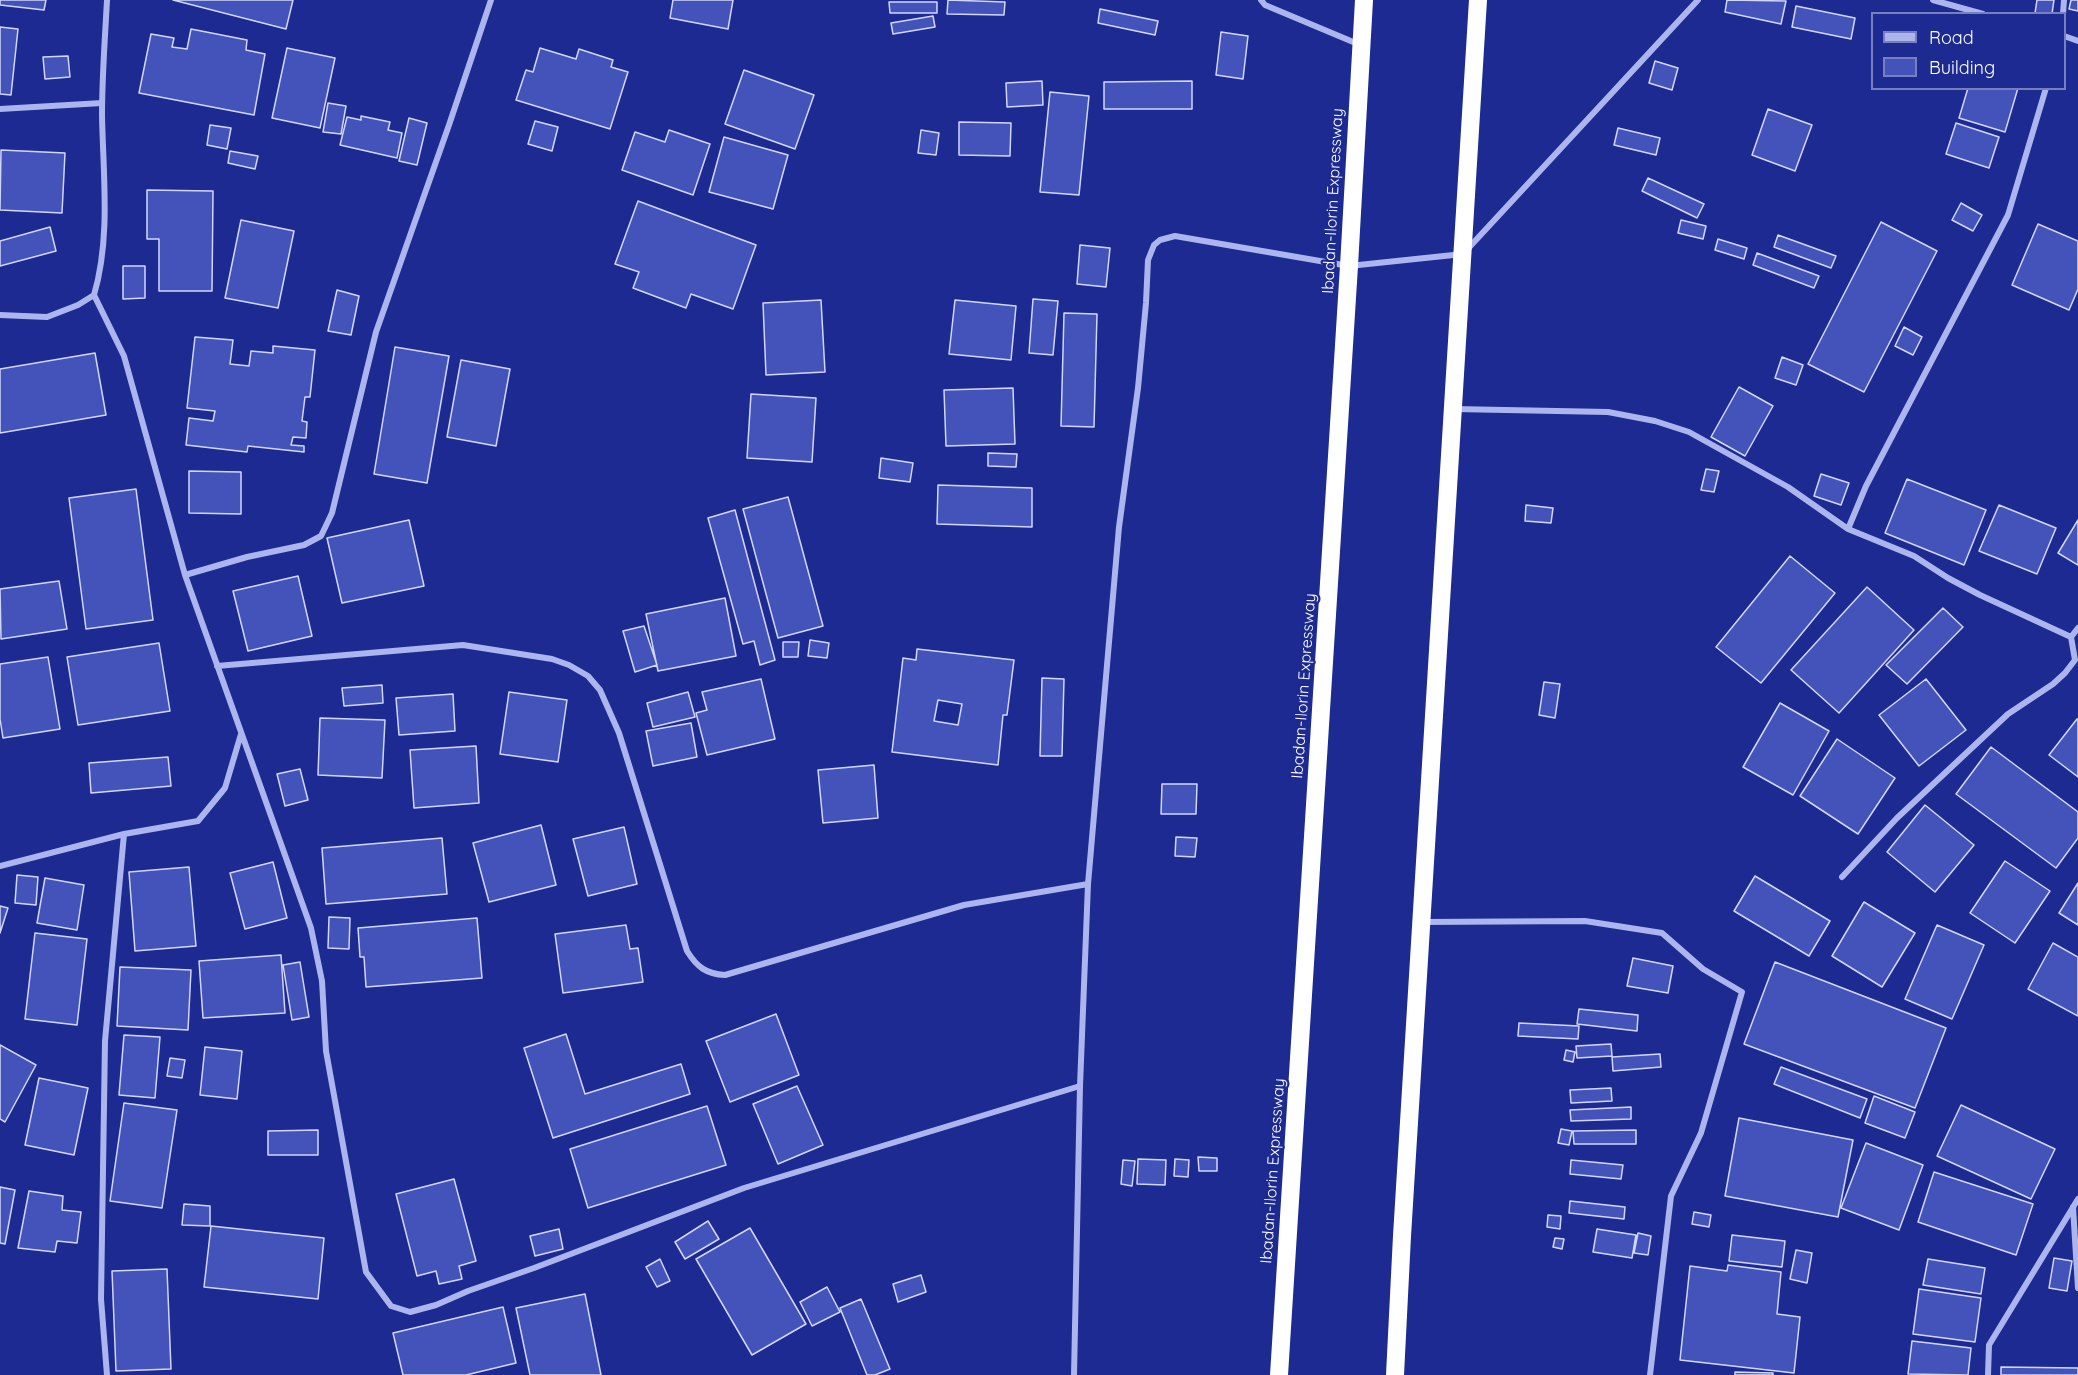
<!DOCTYPE html>
<style>
body{margin:0}
#map{position:relative;width:2078px;height:1375px;overflow:hidden;background:#1c2a91;font-family:Quicksand,sans-serif}
canvas{display:block}
.legend{position:absolute;left:1871px;top:12px;width:195px;height:78px;box-sizing:border-box;background:#1c2a91;border:2px solid #777fbd;margin:0;padding:8px 10px;list-style:none;font-size:18px;color:#fff}
.legend li{display:flex;align-items:center;gap:12px;height:30px}
.legend b{width:30px;border:2px solid #777fbd}
</style>
<div id="map">
<canvas width="2078" height="1375"></canvas>
<ul class="legend">
<li><b style="height:8px;background:#acb5ee"></b>Road</li>
<li><b style="height:16px;background:#4453b9"></b>Building</li>
</ul>
</div>
<script>
const ctx = document.querySelector('canvas').getContext('2d');
ctx.lineJoin = 'round';
function paint(path, color) { ctx.fillStyle = color; ctx.fill(path, 'evenodd'); }
function strokePath(path, color, width, dash) { ctx.strokeStyle = color; ctx.lineWidth = width; ctx.lineCap = dash ? 'butt' : 'round'; ctx.setLineDash(dash || []); ctx.stroke(path); }
function drawText(font, color, halo, rows, align = 'center') {
  ctx.font = font + ' Quicksand,sans-serif'; ctx.lineWidth = 4.5; ctx.setLineDash([]); ctx.textBaseline = 'middle'; ctx.strokeStyle = halo; ctx.fillStyle = color; for (const [text, x, y, turn = 0] of rows) {
    ctx.save(); ctx.translate(x, y); ctx.rotate((+turn || 0) * Math.PI / 180); ctx.textAlign = isNaN(turn) ? turn : align; if (halo) ctx.strokeText(text, 0, 0); ctx.fillText(text, 0, 0); ctx.restore();
  }
}
const building = new Path2D(`
 M0,0h46l-2,10 -44,-5z
 M173,0h120l-7,29z
 M673,0h60l-5,29 -58,-11z
 M948,0l57,2 -1,13 -57,-1z
 M1727,0l59,1 -5,23 -56,-12z
 M2037,0h17l-2,14 -17,-1z
 M2071,0h7v11l-9,-2z
 M889,2h48v11h-47z
 M1796,6l59,12 -4,21 -59,-12z
 M1100,9l58,12 -3,14 -57,-12z
 M933,16l2,11 -42,7 -2,-11z
 M0,27l18,2 -7,66 -11,-1z
 M191,29l56,11 -1,10 19,4 -11,61 -115,-22 12,-59 23,4 -2,9 15,2z
 M1221,32l27,4 -5,43 -27,-4z
 M287,48l48,10 -15,70 -48,-10z
 M540,48l36,11 3,-10 34,11 -2,7 17,5 -18,57 -94,-29 10,-30 7,2z
 M68,56l2,21 -25,2 -2,-22z
 M1655,61l23,7 -6,22 -23,-7z
 M744,70l70,25 -19,54 -70,-25z
 M1042,81l1,24 -36,2 -1,-24z
 M1192,81v28h-88v-27z
 M1968,88h50l-13,44 -46,-14z
 M1050,92l39,4 -10,99 -39,-3z
 M328,103l18,3 -5,28 -18,-2z
 M1768,109l44,16 -17,46 -43,-16z
 M361,116l29,6 -2,8 14,3 -5,25 -57,-13 7,-28 14,3z
 M409,118l18,5 -10,42 -18,-4z
 M535,121l23,6 -6,24 -24,-7z
 M959,122l52,1 -1,33 -51,-1z
 M1956,123l43,14 -10,31 -43,-14z
 M210,125l21,3 -4,21 -20,-4z
 M1618,128l42,10 -4,17 -42,-10z
 M669,130l41,14 -17,51 -71,-25 13,-38 30,10z
 M921,130l18,3 -3,22 -18,-2z
 M724,137l64,18 -15,54 -64,-17z
 M1,150l64,3 -3,60 -62,-3z
 M230,151l28,5 -3,13 -27,-6z
 M1648,178l56,26 -7,14 -55,-27z
 M147,190l66,1 -1,100h-53v-52h-12z
 M638,201l118,44 -23,64 -42,-15 -5,14 -53,-20 6,-16 -24,-8z
 M1961,203l21,12 -9,16 -21,-11z
 M241,220l53,11 -16,77 -53,-10z
 M1681,220l25,6 -3,13 -25,-6z
 M1881,222l56,29 -73,141 -56,-28z
 M2038,224l40,17v48l-9,21 -57,-25z
 M50,227l6,24 -56,15v-25z
 M1778,235l58,21 -5,12 -57,-21z
 M1718,239l29,9 -3,11 -29,-9z
 M1080,245l30,3 -4,39 -29,-3z
 M1757,253l62,23 -5,12 -61,-23z
 M123,266h22v32l-22,1z
 M337,290l22,6 -8,39 -23,-4z
 M1033,299l25,2 -5,54 -24,-2z
 M821,300l4,72 -59,3 -3,-72z
 M955,300l61,6 -5,54 -62,-6z
 M1064,313l33,1 -3,113 -33,-1z
 M1904,327l18,10 -9,18 -18,-9z
 M195,337l38,3 -3,24 19,2 2,-15 22,2v-7l42,4 -5,47h-5l-3,24 5,1 -1,16 -13,-1 -2,8 13,1v6l-56,-6 -1,6 -61,-7 3,-27 24,3 2,-10 -28,-3z
 M395,347l54,9 -22,127 -53,-9z
 M95,353l11,62 -106,18v-64z
 M1782,357l21,8 -7,20 -21,-7z
 M461,360l49,9 -14,77 -49,-9z
 M1739,387l34,19 -28,50 -34,-19z
 M1013,388l2,56 -69,2 -2,-56z
 M751,394l65,4 -4,64 -65,-4z
 M988,453l29,1 -1,13 -28,-1z
 M881,458l32,5 -3,19 -31,-4z
 M1706,469l13,2 -5,21 -13,-2z
 M189,471l52,1v42l-52,-1z
 M1821,474l28,9 -8,22 -27,-9z
 M1907,479l79,31 -22,55 -79,-32z
 M938,485l94,3v39l-95,-3z
 M136,489l17,131 -67,9 -17,-131z
 M788,497l35,129 -45,12 -35,-129z
 M1526,505l27,3 -2,15 -26,-2z
 M1999,505l57,23 -19,46 -58,-23z
 M735,510l40,150 -15,5 -6,-24 -11,3 -35,-126z
 M409,520l15,66 -82,17 -15,-65z
 M2078,520v45l-20,-12z
 M1790,556l45,37 -74,90 -45,-36z
 M298,576l14,60 -64,15 -15,-60z
 M59,581l8,48 -66,10 -1,-50z
 M1867,587l47,43 -75,83 -48,-43z
 M725,598l11,58 -78,15 -12,-57z
 M1943,608l20,19 -56,57 -21,-19z
 M644,626l13,39 -22,7 -12,-41z
 M810,640l19,3 -2,15 -19,-2z
 M783,642h16l-1,15h-15z
 M159,643l11,68 -92,14 -11,-68z
 M917,649l97,11 -7,55h-4l-5,50 -106,-13 11,-94 13,2zM938,700l24,4 -4,21 -24,-4z
 M48,657l12,72 -57,9 -3,-19v-55z
 M1042,678l22,1 -2,77h-22z
 M761,679l14,60 -68,16 -11,-42 11,-3 -5,-18z
 M1926,679l40,51 -47,36 -40,-51z
 M1544,682l16,2 -5,34 -16,-3z
 M382,685l1,18 -39,3 -2,-18z
 M509,692l58,8 -9,62 -58,-8z
 M688,692l7,25 -42,10 -6,-24z
 M453,694l2,37 -56,4 -3,-37z
 M1780,703l49,28 -36,64 -50,-28z
 M320,718l65,2 -3,58 -64,-3z
 M2077,719h1v58l-29,-22z
 M691,723l6,34 -44,9 -7,-35z
 M1837,739l58,39 -37,56 -58,-38z
 M476,746l3,57 -65,5 -4,-58z
 M1991,747l87,65v26l-22,30 -100,-74z
 M168,757l3,29 -80,7 -2,-30z
 M874,765l4,53 -55,5 -5,-53z
 M300,769l8,31 -23,6 -8,-32z
 M1162,784h35l-1,30h-35z
 M1925,805l49,40 -39,47 -48,-40z
 M541,825l15,60 -67,17 -16,-59z
 M624,827l13,57 -49,12 -15,-57z
 M1176,837l21,1 -2,19 -20,-1z
 M442,838l5,56 -121,10 -4,-56z
 M2005,861l45,30 -35,52 -45,-30z
 M273,862l14,56 -42,11 -15,-56z
 M189,867l7,79 -61,5 -6,-79z
 M17,875l21,2 -2,28 -21,-2z
 M1755,876l75,45 -21,35 -75,-45z
 M45,878l39,7 -7,45 -40,-7z
 M2078,883v42l-19,-12z
 M1864,902l51,31 -33,54 -50,-31z
 M0,906l8,2 -8,25z
 M329,917l21,1 -1,31 -21,-1z
 M477,918l5,60 -116,9 -2,-30h-4l-2,-29z
 M626,925l4,24 8,-1 5,34 -80,11 -8,-59z
 M1937,925l47,20 -32,74 -47,-20z
 M35,933l52,6 -10,86 -52,-6z
 M2053,943l25,14v59l-50,-27z
 M281,955l4,58 -82,5 -4,-57z
 M1633,958l40,8 -5,27 -41,-7z
 M300,962l9,55 -17,3 -9,-55z
 M1775,962l171,66 -31,80 -171,-64z
 M120,967l71,3 -3,60 -71,-4z
 M1579,1009l59,6 -1,16 -60,-7z
 M776,1014l23,61 -69,27 -24,-61z
 M1519,1023l60,3 -1,13 -60,-3z
 M566,1034l19,60 96,-30 9,30 -137,44 -29,-90z
 M124,1035l36,2 -5,61 -36,-3z
 M1611,1044l1,12 -35,2 -1,-12z
 M0,1045l36,20 -31,57 -5,-3z
 M205,1047l37,4 -5,48 -37,-4z
 M1566,1050l9,2 -2,10 -9,-2z
 M1660,1054l1,13 -48,4 -1,-14z
 M170,1058l15,2 -3,18 -15,-2z
 M1781,1067l86,32 -7,19 -86,-34z
 M39,1078l49,10 -14,67 -49,-10z
 M797,1086l26,59 -45,19 -25,-60z
 M1611,1088l1,13 -41,2 -1,-13z
 M1874,1096l41,16 -10,26 -40,-15z
 M124,1103l53,7 -15,98 -52,-7z
 M1961,1105l94,44 -24,50 -94,-43z
 M707,1106l19,59 -138,43 -18,-59z
 M1631,1107v12l-60,2 -1,-11z
 M1739,1118l114,22 -15,77 -113,-21z
 M1561,1129l11,2 -3,14 -11,-2z
 M318,1130v25h-50v-24z
 M1636,1130v14h-62l-1,-13z
 M1866,1143l57,22 -24,65 -58,-22z
 M1198,1157l19,1v13h-18z
 M1138,1159l28,1 -1,25 -28,-1z
 M1175,1159l14,1 -1,17 -14,-1z
 M1123,1160l12,1 -3,25 -11,-2z
 M1571,1160l52,5 -2,14 -51,-5z
 M1934,1172l99,32 -17,51 -98,-33z
 M454,1179l22,82 -17,5 3,13 -23,5 -3,-13 -19,5 -21,-82z
 M0,1187l15,3 -10,54 -5,-1z
 M29,1191l34,5 -1,14 19,2 -4,31 -20,-2 -2,11 -37,-4z
 M1570,1201l55,6 -1,12 -55,-6z
 M184,1204l26,2v20l-28,-1z
 M1694,1212l17,3 -2,12 -17,-3z
 M1548,1215l13,1 -1,13 -13,-2z
 M708,1221l11,18 -34,20 -10,-17z
 M211,1226l113,12 -6,61 -114,-12z
 M750,1228l56,96 -54,31 -56,-96z
 M559,1229l4,20 -28,7 -5,-20z
 M1597,1229l39,6 -4,23 -39,-6z
 M1638,1233l13,3 -3,19 -14,-2z
 M1732,1235l53,6 -3,26 -53,-6z
 M1555,1238l9,1 -2,10 -9,-2z
 M1796,1250l16,3 -5,30 -17,-4z
 M2054,1258l18,3 -5,30 -18,-3z
 M660,1259l10,22 -13,6 -11,-20z
 M1928,1259l57,9 -4,26 -58,-9z
 M1728,1265l53,7 -4,42 23,3 -6,56 -114,-13 10,-94 37,5z
 M167,1269l4,100 -55,2 -4,-100z
 M921,1275l5,17 -28,10 -5,-18z
 M827,1287l13,25 -28,14 -12,-24z
 M1919,1289l62,9 -6,44 -62,-8z
 M585,1294l16,81h-71l-14,-67z
 M861,1299l29,70 -15,6h-8l-27,-67z
 M503,1307l13,56 -50,12h-63l-10,-42z
 M1912,1341l59,7 -3,27 -60,-1z
 M2001,1367l77,1v7h-77z
 M1735,1372l38,1v2h-38z`);
paint(building, '#4453b9');
strokePath(building, '#d2d7fa', 1.5);
strokePath(new Path2D(`
 M1261,0l4,5 93,39
 M1933,0l50,14
 M2063,14l1,-14
 M2064,36l14,5
 M0,109l102,-6
 M94,295l30,61 61,219 126,353 11,53 4,70 40,221 25,34 19,6 26,-7 32,-14 66,-23 210,-80 336,-102
 M0,315l47,2 31,-12 16,-10c17,-58 9,-121 8,-180 0,-38 3,-77 5,-115
 M1454,409l154,3 47,9 34,11 99,55 60,42 66,27 34,22 32,17 91,42
 M1848,529l18,-43 142,-271 38,-127
 M185,575l62,-18 57,-12 17,-9 11,-23 44,-181 73,-207 42,-125
 M217,666l246,-21 89,14 17,6 19,11 12,14 19,43 68,218c10,16 19,23 38,24l239,-70 124,-21
 M0,866l124,-32 74,-13 27,-33 16,-54
 M1842,877l55,-59 111,-104 45,-30 12,-11 10,-13 -4,-23 7,-9
 M1422,922l163,-1 77,12 41,36 39,23 -41,141 -30,63 -21,179
 M2073,1207l5,81
 M107,1375l-6,-76 4,-258 19,-207
 M1074,1375l6,-289 8,-202 31,-357 19,-139 8,-85 2,-43 6,-15 6,-5 15,-4 174,30 114,-12 235,-254
 M1988,1375l1,-30 89,-146`), '#acb5ee', 6);
strokePath(new Path2D(`
 M1279,1375l70,-1109 15,-266
 M1395,1375l7,-139 76,-1236`), '#fff', 18);
drawText('16px', '#fff', '#1c2a91', [
 ["Ibadan-Ilorin Expressway",1333,201,-87],
 ["Ibadan-Ilorin Expressway",1304,686,-86],
 ["Ibadan-Ilorin Expressway",1273,1171,-86]
]);
</script>
